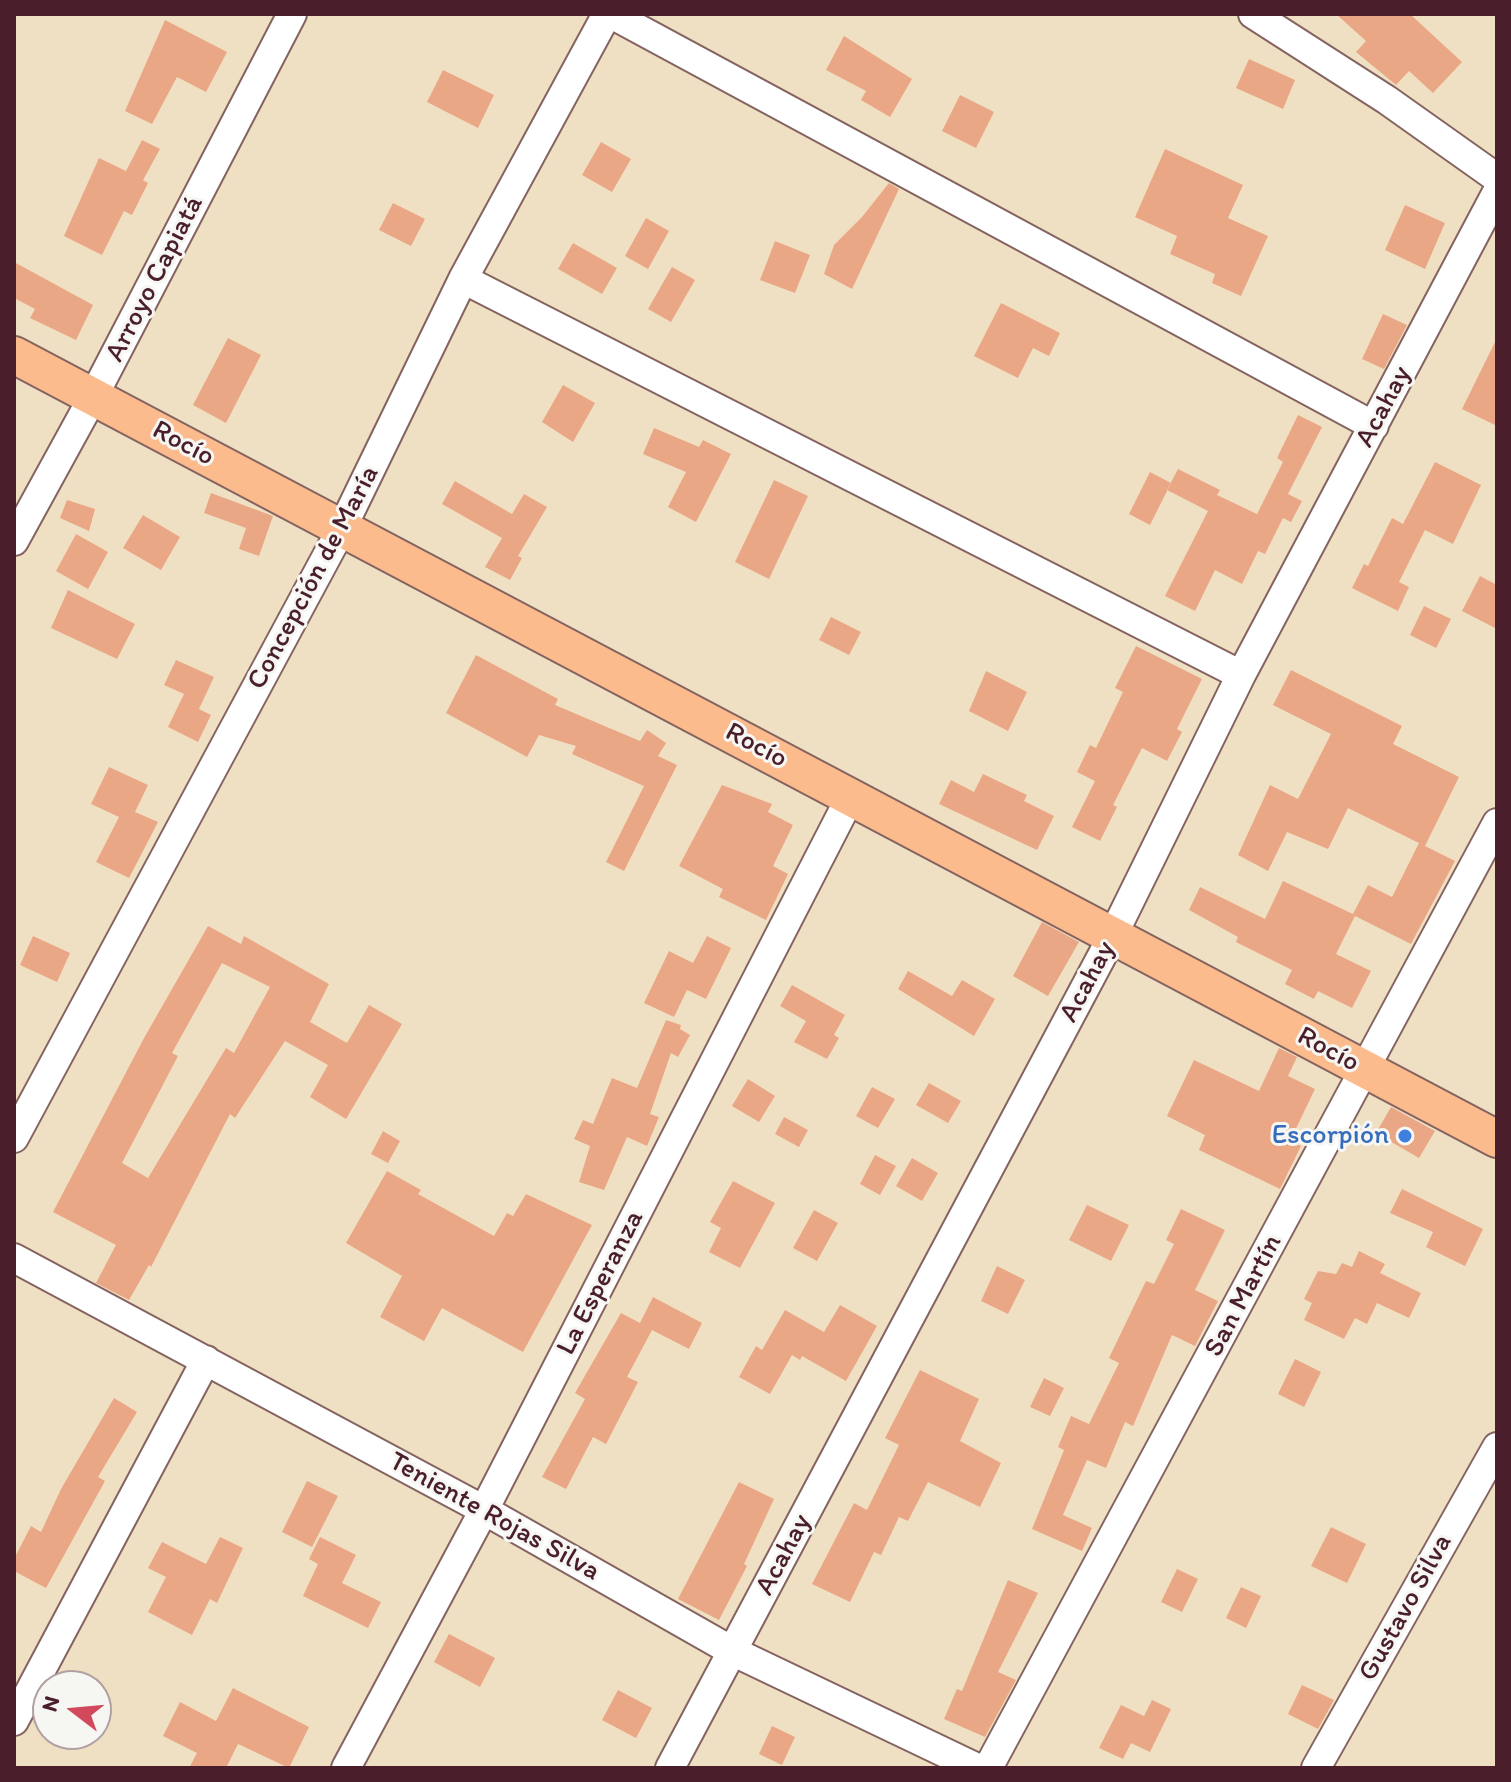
<!DOCTYPE html>
<meta charset="utf-8">
<style>
body{margin:0}
#map{position:relative;width:1511px;height:1782px;overflow:hidden;background:#f0e0c3;font-family:Itim,sans-serif}
canvas{display:block}
.frame{position:absolute;inset:0;border:16px solid #4a1f2b;pointer-events:none}
.north{position:absolute;left:32px;top:1670px;width:80px;height:80px;box-sizing:border-box;background:#f6f6f2;border:2px solid #b1a0a2;border-radius:50%;rotate:286deg;font-size:22px;font-weight:700;line-height:32px;text-align:center;color:#4a1f2b}
.north::after{content:'';display:block;margin:auto;width:28px;height:36px;background:#d1495b;clip-path:polygon(50% 0,100% 100%,50% 72%,0 100%)}
</style>
<div id="map">
<canvas width="1511" height="1782"></canvas>
<div class="frame"></div>
<div class="north">N</div>
</div>
<script>
const ctx = document.querySelector('canvas').getContext('2d');
ctx.lineJoin = 'round';
function paint(path, color) { ctx.fillStyle = color; ctx.fill(path, 'evenodd'); }
function strokePath(path, color, width, dash) { ctx.strokeStyle = color; ctx.lineWidth = width; ctx.lineCap = dash ? 'butt' : 'round'; ctx.setLineDash(dash || []); ctx.stroke(path); }
function drawText(font, color, halo, rows, align = 'center') {
  ctx.font = font + ' Itim,sans-serif'; ctx.lineWidth = 6; ctx.setLineDash([]); ctx.textBaseline = 'middle'; ctx.strokeStyle = halo; ctx.fillStyle = color; for (const [text, x, y, turn = 0] of rows) {
    ctx.save(); ctx.translate(x, y); ctx.rotate((+turn || 0) * Math.PI / 180); ctx.textAlign = isNaN(turn) ? turn : align; if (halo) ctx.strokeText(text, 0, 0); ctx.fillText(text, 0, 0); ctx.restore();
  }
}
paint(new Path2D(`
 M1336,14h74l52,48 -29,31 -24,-22 -13,14 -40,-33 10,-11z
 M165,20l62,32 -21,40 -29,-15 -25,47 -27,-13z
 M844,36l68,43 -22,38 -29,-17 5,-9 -40,-21z
 M1249,59l46,21 -12,29 -47,-21z
 M443,70l51,25 -16,33 -51,-26z
 M960,95l34,17 -18,36 -34,-17z
 M142,140l18,9 -17,31 5,3 -16,32 -8,-4 -22,44 -38,-19 35,-78 27,13z
 M601,142l30,17 -19,33 -30,-17z
 M1165,149l78,36 -15,33 40,18 -27,60 -29,-13 3,-9 -45,-20 7,-18 -42,-19z
 M889,183l10,6 -47,100 -28,-15 10,-29 28,-28z
 M393,203l32,16 -14,27 -32,-16z
 M1405,205l40,18 -20,46 -40,-19z
 M646,218l23,13 -21,38 -23,-13z
 M775,241l35,14 -15,38 -35,-13z
 M573,243l44,25 -15,26 -44,-25z
 M14,262l79,43 -17,35 -46,-22 5,-9 -21,-11z
 M672,267l23,13 -24,42 -23,-13z
 M1001,303l59,30 -11,23 -16,-8 -15,30 -44,-22z
 M1383,314l24,11 -23,44 -22,-10z
 M228,338l33,17 -35,68 -33,-18z
 M1497,338v88l-35,-17z
 M563,385l32,18 -22,39 -31,-20z
 M1298,415l24,12 -34,67 14,7 -11,21 -8,-4 -18,36 -7,-3 -16,33 -27,-14 -20,41 -30,-15 43,-85 -41,-21 11,-21 42,21 -3,5 40,19 26,-52 -6,-4z
 M654,428l45,19 4,-7 28,14 -35,68 -28,-15 18,-35 -43,-18z
 M1435,462l46,23 -28,59 -28,-14 -26,52 10,5 -11,24 -46,-23 12,-24 4,2 24,-48 11,6z
 M1150,472l21,11 -21,42 -21,-11z
 M774,480l34,16 -39,83 -34,-17z
 M455,481l57,33 12,-20 23,13 -29,49 4,2 -12,22 -25,-13 17,-29 -60,-34z
 M211,493l62,23 -14,40 -20,-7 7,-21 -42,-15z
 M67,500l28,9 -6,22 -29,-13z
 M143,515l37,22 -19,33 -38,-22z
 M76,534l32,18 -20,37 -32,-18z
 M1480,576l17,9v44l-35,-18z
 M68,590l67,34 -18,35 -66,-31z
 M1424,606l27,13 -15,29 -26,-13z
 M831,617l30,15 -12,23 -30,-15z
 M1136,646l66,33 -25,50 5,3 -15,29 -25,-13 -29,57 4,2 -17,34 -28,-14 23,-46 -18,-9 13,-27 6,3 27,-56 -8,-4z
 M476,655l82,44 -3,6 85,36 7,-11 19,13 -8,13 19,9 -53,106 -18,-9 38,-76 -72,-32 4,-8 -37,-11 -12,22 -81,-44z
 M176,660l38,17 -15,32 12,6 -13,27 -30,-15 16,-33 -20,-9z
 M1291,670l111,56 -9,18 66,33 -34,69 -77,-38 -20,41 -41,-17 -19,39 -30,-16 32,-70 28,14 33,-65 -58,-29z
 M986,671l41,21 -19,39 -39,-20z
 M109,767l39,18 -13,27 23,10 -29,56 -33,-16 23,-45 -28,-13z
 M983,774l44,21 -3,6 30,15 -17,34 -98,-46 12,-24 23,12z
 M722,785l50,19 -4,8 25,13 -20,41 15,8 -22,46 -47,-23 4,-8 -44,-23z
 M1419,843l36,18 -44,83 -56,-28 -19,38 35,17 -19,37 -34,-17 -4,8 -29,-15 7,-14 -56,-28 2,-5 -49,-27 11,-23 65,32 18,-38 70,33 15,-29 24,12z
 M1042,922l37,20 -31,54 -35,-20z
 M208,926l33,18 3,-8 85,48 -19,38 37,21 22,-38 33,19 -56,95 -36,-22 18,-32 -43,-24 -50,77 -5,-4 -79,153 -2,-2 -20,35 -33,-17 20,-38 -63,-33 91,-174zM222,963l48,24 -36,66 -8,-5 -78,130 -26,-15 56,-107 -6,-3z
 M33,936l37,17 -13,29 -37,-17z
 M707,936l24,12 -25,51 -19,-9 -13,27 -30,-14 25,-52 24,12z
 M908,971l44,25 10,-16 33,19 -21,37 -76,-47z
 M792,985l53,30 -11,20 5,3 -12,21 -33,-17 12,-21 -26,-15z
 M666,1020l15,5 -1,4 10,6 -12,22 -7,-4 -21,61 9,3 -12,29 -20,-9 -23,53 -25,-8 11,-36 -16,-7 9,-19 10,4 19,-46 25,10z
 M1279,1048l18,9 -9,19 27,13 -25,52 11,5 -21,43 -81,-39 6,-15 -38,-19 27,-56 65,31z
 M748,1079l27,17 -16,26 -27,-16z
 M929,1083l32,18 -13,22 -32,-18z
 M872,1087l23,12 -17,29 -22,-12z
 M1391,1107l44,24 -16,27 -43,-25z
 M784,1117l24,13 -9,17 -24,-13z
 M383,1131l17,10 -12,22 -17,-9z
 M875,1155l21,11 -16,29 -20,-11z
 M912,1158l26,15 -16,28 -26,-15z
 M387,1171l34,19 -3,4 76,42 13,-23 6,3 13,-22 66,31 -69,127 -81,-44 -18,33 -44,-24 22,-41 -56,-33z
 M733,1181l42,22 -35,65 -31,-16 12,-24 -11,-6z
 M1402,1189l81,40 -18,37 -39,-19 7,-15 -43,-19z
 M1087,1205l42,20 -18,36 -42,-21z
 M1181,1209l44,21 -30,60 23,11 -23,45 -23,-11 -39,91 -8,-4 -19,46 -19,-8 -24,55 29,13 -10,23 -50,-22 32,-79 -6,-3 13,-31 18,8 30,-61 -10,-5 37,-77 8,3 20,-40 -8,-4z
 M814,1210l24,13 -21,38 -24,-13z
 M1359,1251l26,13 -5,9 41,20 -12,25 -32,-15 -10,21 -12,-6 -11,21 -40,-19 8,-17 -8,-4 14,-28 18,3 6,-11 10,4z
 M997,1266l28,14 -17,34 -27,-13z
 M653,1297l49,26 -13,26 -37,-19 -25,47 11,5 -32,62 -13,-7 -27,52 -24,-12 43,-78 -10,-6 46,-80 19,10z
 M840,1305l37,21 -31,55 -44,-25 -2,4 -8,-5 -22,39 -31,-17 17,-31 6,4 23,-40 39,22z
 M1295,1359l26,13 -17,35 -26,-13z
 M920,1370l59,29 -19,42 41,22 -21,44 -52,-25 -20,39 -9,-4 -18,38 -7,-3 -24,50 -38,-18 42,-81 13,7 32,-65 -14,-7z
 M1044,1378l20,10 -14,28 -20,-9z
 M114,1398l23,14 -39,65 7,4 -59,107 -32,-17v-12l17,-33 10,6 20,-43z
 M307,1481l31,15 -26,51 -30,-15z
 M739,1482l35,17 -30,65 3,2 -28,54 -41,-21z
 M1331,1527l35,17 -19,39 -36,-17z
 M220,1537l23,11 -26,55 -7,-4 -18,36 -44,-23 18,-35 -18,-9 14,-26 44,22z
 M320,1537l36,18 -14,28 39,19 -13,26 -65,-32 15,-32 -9,-5z
 M1177,1569l21,10 -16,33 -21,-10z
 M1008,1580l30,13 -40,79 18,8 -31,57 -41,-18 13,-30 5,2z
 M1241,1587l20,9 -15,32 -20,-10z
 M449,1634l46,24 -15,29 -46,-25z
 M1302,1685l32,15 -16,29 -30,-15z
 M233,1688l76,39 -20,41 -51,-24 -12,24h-37l8,-15 -34,-17 17,-34 36,19z
 M618,1690l34,18 -16,30 -34,-18z
 M1152,1700l19,9 -21,43 -19,-9 -8,16 -24,-11 22,-43 23,11z
 M772,1726l23,11 -13,28 -23,-11z`), '#eaa785');
const minor = new Path2D(`
 M611,14l763,412
 M1253,14l134,86 110,78
 M463,279l778,396
 M14,541l79,-144 199,-383
 M14,1138l328,-610 121,-249 144,-265
 M14,1258l470,252 248,141 245,117
 M14,1721l192,-361
 M346,1768l138,-258 367,-714
 M670,1768l442,-831 129,-262 256,-483
 M988,1768l509,-945
 M1316,1768l181,-321`);
const major = new Path2D(`
 M14,355l1483,784`);
strokePath(minor, '#846360', 32);
strokePath(major, '#846360', 40);
strokePath(minor, '#fff', 28);
strokePath(major, '#fbbb8d', 36);
for (const [x, y, r, color] of [
 [1405,1136,8,"#3f7fe0"]
]) { const dot = new Path2D(); dot.arc(x, y, r, 0, 2 * Math.PI); ctx.fillStyle = color; ctx.fill(dot); strokePath(dot, '#f6f6f2', 3); }
drawText('28px', '#4a1f2b', '#f6f6f2', [
 ["Arroyo Capiatá",155,279,-63],
 ["Acahay",1384,407,-62],
 ["Rocío",183,444,28],
 ["Concepción de María",314,578,-62],
 ["Rocío",756,746,28],
 ["Acahay",1088,982,-62],
 ["Rocío",1328,1050,28],
 ["La Esperanza",601,1283,-63],
 ["San Martín",1244,1296,-62],
 ["Teniente Rojas Silva",494,1517,29],
 ["Acahay",784,1555,-62],
 ["Gustavo Silva",1406,1608,-61]
]);
drawText('28px', '#366cbe', '#f6f6f2', [
 ["Escorpión",1389,1136]
], 'right');
</script>
